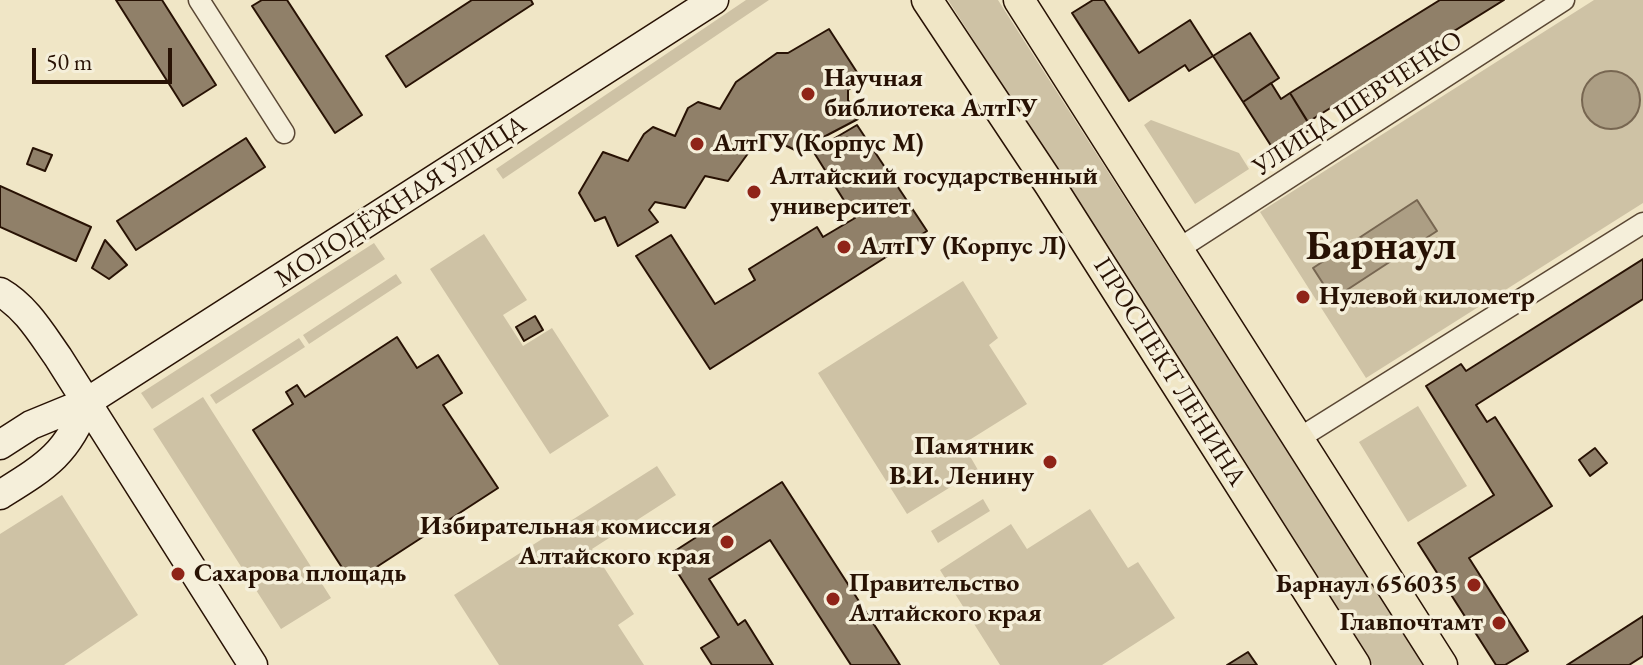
<!DOCTYPE html>
<meta charset="utf-8">
<style>
body{margin:0}
#map{position:relative;width:1643px;height:665px;overflow:hidden;background:#f0e6c6;font-family:"EB Garamond",serif}
canvas{display:block}
.scale{position:absolute;left:32px;top:48px;width:140px;height:36px;box-sizing:border-box;border:4px solid #281204;border-top:0;padding-left:10px;font-size:24px;line-height:28px;white-space:nowrap;color:#281204;-webkit-text-stroke:6px #f5efda;paint-order:stroke}
</style>
<div id="map">
<canvas width="1643" height="665"></canvas>
<div class="scale">50 m</div>
</div>
<script>
const ctx = document.querySelector('canvas').getContext('2d');
ctx.lineJoin = 'round';
function paint(path, color) { ctx.fillStyle = color; ctx.fill(path, 'evenodd'); }
function strokePath(path, color, width, dash) { ctx.strokeStyle = color; ctx.lineWidth = width; ctx.lineCap = dash ? 'butt' : 'round'; ctx.setLineDash(dash || []); ctx.stroke(path); }
function drawText(font, color, halo, rows, align = 'center') {
  ctx.font = font + ' "EB Garamond",serif'; ctx.lineWidth = 7; ctx.setLineDash([]); ctx.textBaseline = 'middle'; ctx.strokeStyle = halo; ctx.fillStyle = color; for (const [text, x, y, turn = 0] of rows) {
    ctx.save(); ctx.translate(x, y); ctx.rotate((+turn || 0) * Math.PI / 180); ctx.textAlign = isNaN(turn) ? turn : align; if (halo) ctx.strokeText(text, 0, 0); ctx.fillText(text, 0, 0); ctx.restore();
  }
}
paint(new Path2D(`
 M746,0h23l-266,179 -7,-10z
 M948,0h50l426,665h-51z
 M1594,0h49v203l-277,175 -106,-166z
 M1151,120l88,33 10,16 -54,35 -51,-79z
 M484,234l43,66 -24,15 20,31 29,-18 57,88 -59,38 -120,-185z
 M374,243l11,16 -233,150 -11,-16z
 M396,274l6,9 -93,61 -6,-9z
 M963,281l35,57 -9,7 38,59 -64,40 15,26 -71,44 -89,-141z
 M299,338l6,9 -89,57 -6,-9z
 M203,397l128,201 -50,31 -128,-200z
 M1418,406l49,80 -59,36 -49,-80z
 M657,466l19,29 -84,54 42,65 -16,11 26,40h-145l-45,-70z
 M62,495l76,120 -74,50h-64v-131z
 M983,499l7,12 -52,32 -7,-12z
 M1090,509l38,59 10,-6 37,56 -73,47h-102l-60,-95 71,-46 16,25z`), '#cec2a5');
const water = new Path2D(`
 M1582 100a29 29 0 1 1 58 0a29 29 0 1 1-58 0Z
 M1417,200l20,31 -104,68 -20,-31z`);
paint(water, '#ac9e84');
strokePath(water, '#776651', 2);
const building = new Path2D(`
 M116,0h46l54,85 -33,21z
 M262,0h25l75,115 -27,18 -83,-127z
 M472,0h59l2,4 -127,83 -20,-31z
 M1093,0h11l35,53 51,-33 23,36 -24,15 -4,-6 -56,36 -57,-88z
 M1440,0h64l-196,122 -18,-29z
 M829,29l33,51 -14,10v10l10,19 -61,32 -35,-17 -34,47 -23,-5 -20,32 -30,-6 -6,8 9,12 -40,24 -13,-29 -10,4 -16,-28 24,-41 25,9 16,-27 9,-7 22,9 13,-28 10,-6 22,7 16,-27 41,-29h11z
 M1250,33l29,45 -36,24 -30,-46z
 M1271,83l10,16 9,-6 22,36 -37,23 -32,-50z
 M857,125l70,106 -217,138 -74,-113 35,-21 44,69 40,-24 -6,-11 68,-42 6,10 32,-19 -42,-67z
 M246,138l19,29 -129,83 -19,-29z
 M33,148l19,7 -7,16 -18,-7z
 M0,186l91,41 -15,34 -76,-34z
 M105,240l22,25 -18,14 -17,-11z
 M1643,259v40l-167,106 11,17 8,-5 57,89 -83,52 59,93 -23,14h-9l-78,-122 76,-48 -68,-109 35,-22 5,7z
 M535,316l8,14 -19,11 -8,-14z
 M397,337l20,31 21,-13 24,38 -19,12 55,83 -146,95 -99,-153 40,-26 -7,-12 11,-7 8,12z
 M1595,448l12,15 -17,13 -11,-16z
 M782,482l113,175 5,8h-49l-81,-125 -61,39 29,46 7,-5 28,45h-61l-11,-17 18,-11 -52,-81z
 M1643,616v40l-14,9h-62z
 M1248,652l9,13h-30z`);
paint(building, '#908069');
strokePath(building, '#281204', 2);
const street = new Path2D(`
 M199,0l85,133
 M1177,250l387,-250
 M1298,439l345,-216`);
const secondary = new Path2D(`
 M0,292c26,15 41,41 58,65l195,308
 M0,445l31,-20 56,-23 627,-402
 M0,495c45,-28 68,-41 87,-93`);
const primary = new Path2D(`
 M927,0l123,185 305,480
 M1019,0l423,665`);
strokePath(street, '#5a4734', 23);
strokePath(secondary, '#281204', 31);
strokePath(primary, '#281204', 33);
strokePath(street, '#f5efda', 20);
strokePath(secondary, '#f5efda', 28);
strokePath(primary, '#f0e6c6', 30);
for (const [x, y, r, color] of [
 [808,94,8,"#8f2418"],
 [697,144,8,"#8f2418"],
 [754,192,8,"#8f2418"],
 [844,247,8,"#8f2418"],
 [1303,297,8,"#8f2418"],
 [1050,462,8,"#8f2418"],
 [727,542,8,"#8f2418"],
 [178,574,8,"#8f2418"],
 [1474,585,8,"#8f2418"],
 [833,599,8,"#8f2418"],
 [1499,623,8,"#8f2418"]
]) { const dot = new Path2D(); dot.arc(x, y, r, 0, 2 * Math.PI); ctx.fillStyle = color; ctx.fill(dot); strokePath(dot, '#f5efda', 3); }
drawText('bold 26px', '#281204', '#f5efda', [
 ["Научная",824,79],
 ["библиотека АлтГУ",824,109],
 ["АлтГУ (Корпус М)",713,144],
 ["Алтайский государственный",770,177],
 ["университет",770,207],
 ["АлтГУ (Корпус Л)",860,247],
 ["Нулевой километр",1319,297],
 ["Памятник",1034,447,"right"],
 ["В.И. Ленину",1034,477,"right"],
 ["Избирательная комиссия",711,527,"right"],
 ["Алтайского края",711,557,"right"],
 ["Сахарова площадь",194,574],
 ["Правительство",849,584],
 ["Алтайского края",849,614],
 ["Барнаул 656035",1458,585,"right"],
 ["Главпочтамт",1483,623,"right"]
], 'left');
drawText('26px', '#281204', '#f5efda', [
 ["УЛИЦА ШЕВЧЕНКО",1358,104,-33],
 ["МОЛОДЁЖНАЯ УЛИЦА",401,202,-33],
 ["ПРОСПЕКТ ЛЕНИНА",1169,372,58]
]);
drawText('bold 42px', '#281204', '#f5efda', [
 ["Барнаул",1381,248]
]);
</script>
